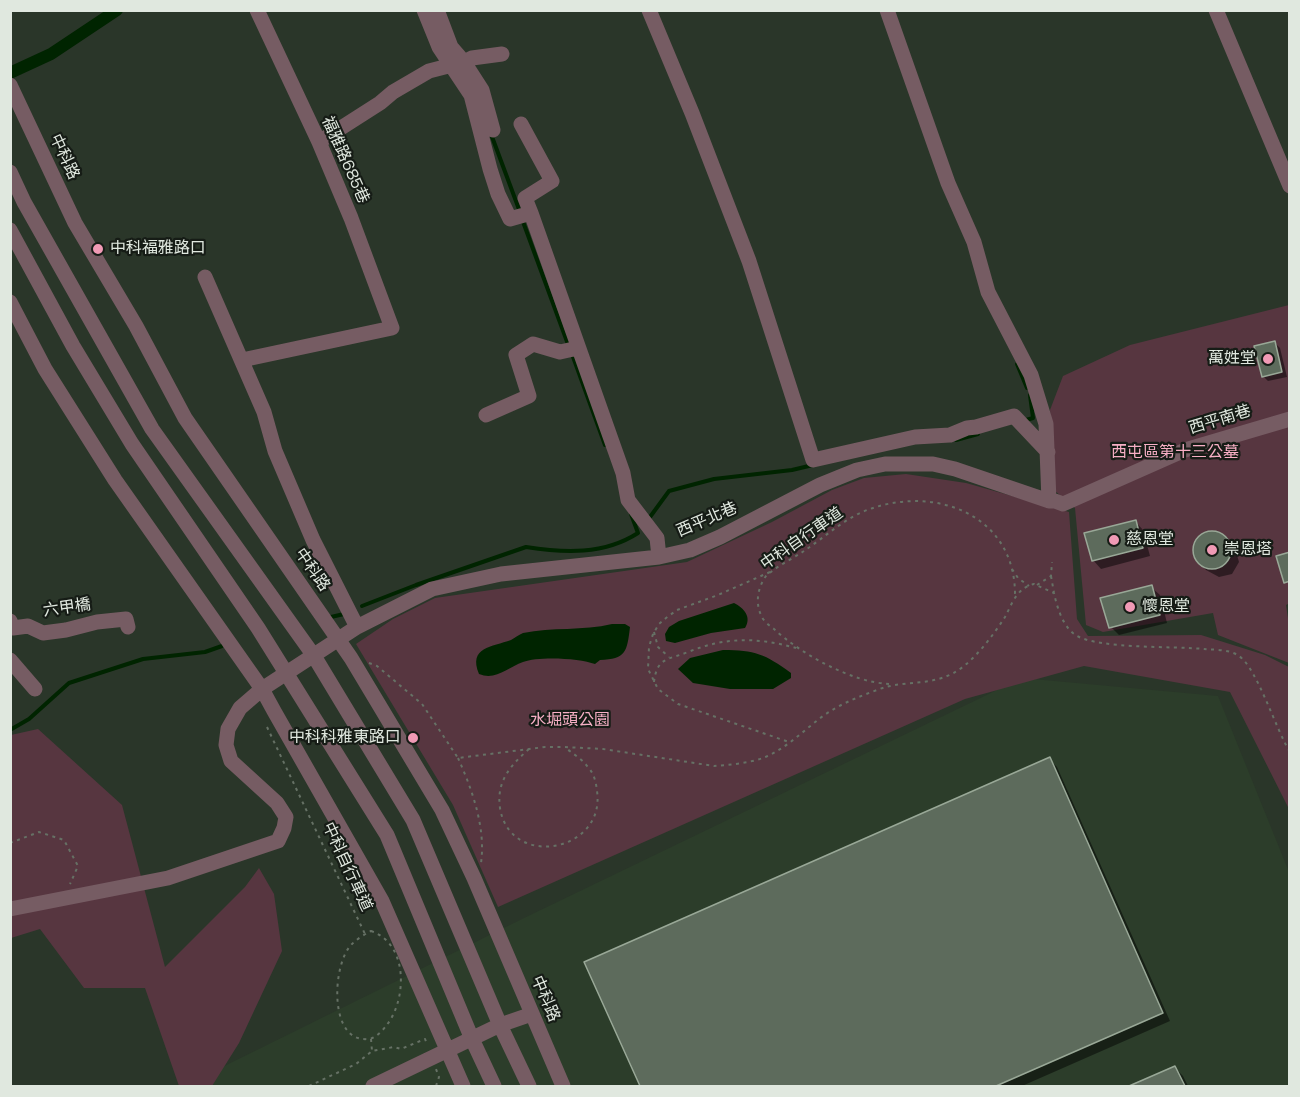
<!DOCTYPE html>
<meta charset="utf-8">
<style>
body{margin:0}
#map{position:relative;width:1300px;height:1097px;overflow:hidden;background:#2a3629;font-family:"Space Grotesk",sans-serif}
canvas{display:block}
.frame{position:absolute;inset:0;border:12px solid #e0e8df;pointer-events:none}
</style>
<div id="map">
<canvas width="1300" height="1097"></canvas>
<div class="frame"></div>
</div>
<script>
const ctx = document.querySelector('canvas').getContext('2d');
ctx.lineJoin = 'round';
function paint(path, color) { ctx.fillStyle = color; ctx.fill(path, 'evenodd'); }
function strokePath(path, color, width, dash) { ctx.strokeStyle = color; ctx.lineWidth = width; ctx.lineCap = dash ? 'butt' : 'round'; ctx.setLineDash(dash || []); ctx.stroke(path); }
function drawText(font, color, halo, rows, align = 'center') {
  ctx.font = font + ' "Space Grotesk","Noto Sans TC",sans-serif'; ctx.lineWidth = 4.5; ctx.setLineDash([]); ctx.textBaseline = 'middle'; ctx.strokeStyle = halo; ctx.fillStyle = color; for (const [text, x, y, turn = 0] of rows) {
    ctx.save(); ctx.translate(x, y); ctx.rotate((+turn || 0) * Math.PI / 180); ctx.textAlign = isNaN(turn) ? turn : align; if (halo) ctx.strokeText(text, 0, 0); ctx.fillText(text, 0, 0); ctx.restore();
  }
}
paint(new Path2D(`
 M1022,678l196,18 71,176v214h-1105l338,-167z`), '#2c3d2a');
paint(new Path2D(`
 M1289,305l1,298 -4,2 4,27 -1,31 -71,-28 -5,-22 -110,19 -17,-7 -11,-117 -21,-18 -4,-80 13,-34 67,-31z
 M906,474l60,9 103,29 8,107 11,17 113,-1 64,20 24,12v142l-59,-117 -146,-26 -119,33 -467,208 -45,-102 -97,-161 37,-25 42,-21 252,-36 85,-40 60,-32 32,-12z
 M38,729l84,76 43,162 80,-80 14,-19 15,26 8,57 -43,92 -27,43h-33l-34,-98h-61l-44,-59 -29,9v-203z`), '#573640');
paint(new Path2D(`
 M734,603c10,5 18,14 11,25l-34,5 -36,10 -9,-2 -1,-7 4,-7 10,-6z
 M612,624h13l5,3c-3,25 -4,32 -30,33l-5,4c-15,-6 -57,-8 -72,-2 -15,5 -27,19 -44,12 -11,-27 13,-27 32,-34 4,-2 7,-5 12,-7 29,-6 60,-2 89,-9z
 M723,650c32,0 42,4 68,23v5l-18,11h-43l-37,-6 -15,-14 12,-11z`), '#002400');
paint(new Path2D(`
 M1275,343l5,5 7,29 -19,4 -5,-5z
 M1135,521l8,9 7,26 -49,13 -8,-9z
 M1213,532l13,8 9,8 4,14 -7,12 -13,3 -13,-7 -8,-8 -4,-14 7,-13z
 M1151,587l9,8 7,28 -48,12 -8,-8z
 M1049,759l8,8 113,254 -148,65h-381l-55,-123z
 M1175,1068l8,8 5,10h-55z`), '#0007');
strokePath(new Path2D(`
 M491,134l29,78
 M522,219l47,128
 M572,354l33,91
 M1017,364l10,24
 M1026,420l7,-2 -3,-23
 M956,440l22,-6
 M631,514l7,19
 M650,517l19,-26 45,-12 78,-9 21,-5
 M362,606l54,-21 110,-38c38,6 78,8 112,-14
 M331,617l13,-3
 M10,730l19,-11 40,-36 74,-24 62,-7 17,-6`), '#002400', 4);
strokePath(new Path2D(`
 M12,72l39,-18 66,-44`), '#002400', 12);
const building = new Path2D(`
 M1275,341l7,31 -20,5 -8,-31z
 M1136,520l7,28 -51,13 -8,-28z
 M1193 550a19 19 0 1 1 38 0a19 19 0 1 1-38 0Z
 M1290,552v29l-6,2 -8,-27z
 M1152,585l8,30 -51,13 -9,-30z
 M1050,757l113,256 -167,73h-356l-56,-124z
 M1175,1066l10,20h-56z`);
paint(building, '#5d6b5c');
strokePath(building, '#99a897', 1.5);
strokePath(new Path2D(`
 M1012,569l6,9 11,8
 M770,572l-52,23 -41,15 -11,8 -7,6 -6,10 -4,13 -1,22 10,20 20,15 111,38
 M1051,576l3,17
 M1037,585l14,-9 1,-14
 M654,632l4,15 11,10
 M369,663l8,3 45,38 36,54 87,-11h20l38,2 111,17c15,-1 35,-3 49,-8 23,-9 41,-28 60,-42 17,-12 35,-19 54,-26 30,-12 58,-1 87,-24 15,-12 30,-32 41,-49 5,-9 9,-21 17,-27 3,-3 8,-5 12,-6l20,9c3,14 9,35 23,43 24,13 96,10 127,13 11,1 25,0 35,7 18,12 37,74 51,96
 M654,682c3,-25 14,-22 34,-30 37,-15 69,-15 108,-4
 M889,684c-38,-2 -88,-30 -115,-55 -5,-4 -11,-8 -13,-14 -6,-13 -3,-28 5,-39 11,-10 26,-17 38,-25 21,-14 42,-34 66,-42 67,-24 146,7 145,87
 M267,727l98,207
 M529,749c-18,16 -33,32 -29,59 10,62 106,44 97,-17 -1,-9 -3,-18 -10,-25 -5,-7 -14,-12 -21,-18
 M458,758c14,31 28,70 23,105
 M10,843l29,-11 25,8 14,26 -8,18
 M371,931c38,13 36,69 15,95 -4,5 -11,13 -18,13 -40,4 -36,-76 -16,-95 5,-5 13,-10 19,-13z
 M371,1039l1,12
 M309,1086l47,-22 16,-13 22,-4 7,2 24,-10 2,5
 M436,1086l3,-9 -3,-8`), '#667165', 2, [3, 4.5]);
strokePath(new Path2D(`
 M424,10l15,37 32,48 19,74 8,25 12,25 21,-6 -6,-15 27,-17 -31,-57
 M437,10l14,37 13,15 18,28 11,40
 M649,10l43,103 57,148 64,199 102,-23 35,-2 17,-7 9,-1 38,-11 34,36
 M887,10l61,173 26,59 14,50 43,83 15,49 3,77
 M1216,10l74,176
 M10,85l65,138 61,103 49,92 166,240 91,152 32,68 89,208
 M319,142l61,-39 13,-11 36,-21 35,-9 8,-4 30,-4
 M10,172l14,30 128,227 162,227 99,164 87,205 29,61
 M531,213l92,260 5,27 29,38 2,19
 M10,230l63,116 59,98 126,184 129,207 85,204 22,47
 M205,277l59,135 11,39 38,89 44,87
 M10,302l35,67 70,111 147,209 12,22 108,190 81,185
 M242,360l150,-32 -41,-110 -32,-76 -62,-132
 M486,415l43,-19 -13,-41 17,-11 27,8 18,-4
 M10,621l3,7 15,-2 15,7 23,-3 31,-8 29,-3 2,8
 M10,660l25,29
 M10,909l158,-31 110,-37 6,-13 2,-11 -9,-14 -46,-42 -5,-16 2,-16 12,-21 22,-19 95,-62 75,-38 69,-15 158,-17 31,-7 30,-13 100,-52 37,-15 28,-6h48l22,5 94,32h6l8,3 122,-54 105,-31
 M373,1086l127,-61 32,-11`), '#765c63', 15);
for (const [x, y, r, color] of [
 [98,249,6,"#f09ab5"],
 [1268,359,6,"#f09ab5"],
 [1114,540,6,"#f09ab5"],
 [1212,550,6,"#f09ab5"],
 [1130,607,6,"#f09ab5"],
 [413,738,6,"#f09ab5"]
]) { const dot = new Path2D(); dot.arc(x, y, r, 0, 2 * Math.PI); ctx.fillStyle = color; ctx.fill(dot); strokePath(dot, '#161c16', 2); }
drawText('16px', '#e0e8df', '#161c16', [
 ["中科路",64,157,65],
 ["福雅路685巷",345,160,66],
 ["西平南巷",1220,420,-17],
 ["西平北巷",707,520,-23],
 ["中科自行車道",802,539,-35],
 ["中科路",312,570,55],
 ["六甲橋",67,608,-8],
 ["中科自行車道",347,867,65],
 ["中科路",545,999,67]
]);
drawText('16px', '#e0e8df', '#161c16', [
 ["中科福雅路口",110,249],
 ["萬姓堂",1256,359,"right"],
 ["慈恩堂",1126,540],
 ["崇恩塔",1224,550],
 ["懷恩堂",1142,607],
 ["中科科雅東路口",401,738,"right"]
], 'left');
drawText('16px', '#f7afc5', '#161c16', [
 ["西屯區第十三公墓",1175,453],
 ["水堀頭公園",570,721]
]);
</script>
